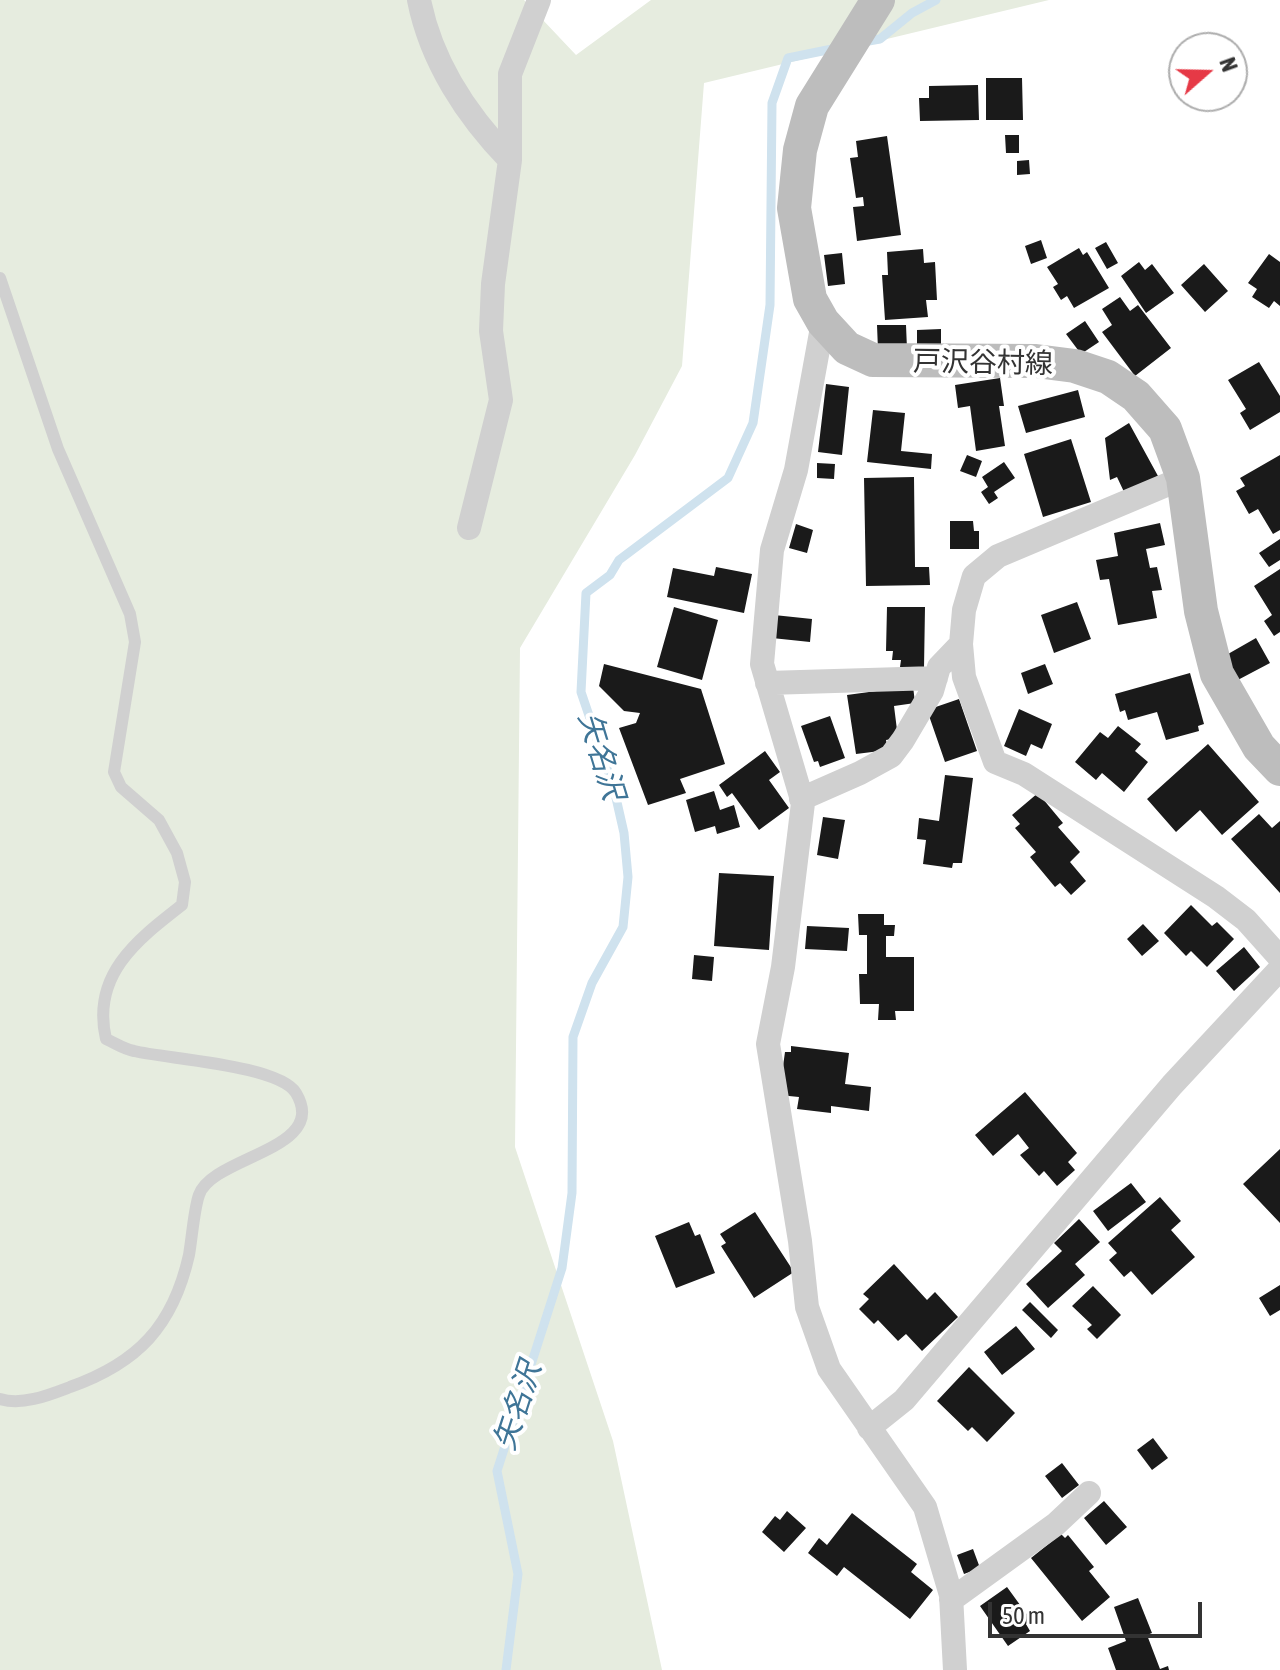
<!DOCTYPE html>
<meta charset="utf-8">
<style>
body{margin:0}
#map{position:relative;width:1280px;height:1670px;overflow:hidden;background:#fff;font-family:"Asap Condensed",sans-serif}
canvas{display:block}
.north{position:absolute;left:1168px;top:32px;width:80px;height:80px;box-sizing:border-box;background:#fff;border:2px solid #adadad;border-radius:50%;rotate:70deg;font-size:22px;font-weight:700;line-height:32px;text-align:center;color:#333}
.north::after{content:'';display:block;margin:auto;width:28px;height:36px;background:#e63946;clip-path:polygon(50% 0,100% 100%,50% 72%,0 100%)}
.scale{position:absolute;left:988px;top:1602px;width:214px;height:36px;box-sizing:border-box;border:4px solid #333;border-top:0;padding-left:10px;font-size:24px;line-height:28px;white-space:nowrap;color:#333;-webkit-text-stroke:6px #fff;paint-order:stroke}
</style>
<div id="map">
<canvas width="1280" height="1670"></canvas>
<div class="north">N</div>
<div class="scale">50 m</div>
</div>
<script>
const ctx = document.querySelector('canvas').getContext('2d');
ctx.lineJoin = 'round';
function paint(path, color) { ctx.fillStyle = color; ctx.fill(path, 'evenodd'); }
function strokePath(path, color, width, dash) { ctx.strokeStyle = color; ctx.lineWidth = width; ctx.lineCap = dash ? 'butt' : 'round'; ctx.setLineDash(dash || []); ctx.stroke(path); }
function drawText(font, color, halo, rows, align = 'center') {
  ctx.font = font + ' "Asap Condensed","Noto Sans JP",sans-serif'; ctx.lineWidth = 8; ctx.setLineDash([]); ctx.textBaseline = 'middle'; ctx.strokeStyle = halo; ctx.fillStyle = color; for (const [text, x, y, turn = 0] of rows) {
    ctx.save(); ctx.translate(x, y); ctx.rotate((+turn || 0) * Math.PI / 180); ctx.textAlign = isNaN(turn) ? turn : align; if (halo) ctx.strokeText(text, 0, 0); ctx.fillText(text, 0, 0); ctx.restore();
  }
}
paint(new Path2D(`
 M0,0h524l52,55 75,-55h398l-345,83 -22,283 -47,89 -115,193 -5,499 98,294 49,229h-662z`), '#e6ecdf');
strokePath(new Path2D(`
 M863,42l17,-3 32,-26 24,-13
 M506,1670l12,-96 -21,-103 65,-203 10,-75 1,-156 19,-54 31,-56 5,-50 -4,-44 -10,-44 -33,-97 5,-99 24,-18 9,-15 109,-82 25,-55 17,-118 2,-202 16,-45 49,-10`), '#cfe2ee', 9);
paint(new Path2D(`
 M986,78h36l1,42h-37z
 M978,85l1,35 -59,1 -1,-23h10v-12z
 M1005,135h14v18h-13z
 M887,136l14,99 -44,6 -4,-34 11,-1 -1,-9 -7,1 -6,-40 8,-1 -2,-16z
 M1029,160l1,14 -13,1v-14z
 M1041,240l6,18 -16,6 -6,-18z
 M1106,242l12,21 -11,6 -12,-21z
 M1079,248l4,7 4,-3 22,36 -35,20 -7,-12 -6,4 -8,-13 5,-3 -11,-17z
 M923,249l1,14 11,-1 2,38h-11l2,17 -43,3 -3,-45h6l-1,-23z
 M842,253l3,31 -17,2 -4,-31z
 M1269,254l11,8v44l-6,-5 -5,7 -17,-11 5,-8 -9,-6z
 M1139,262l6,8 7,-6 22,29 -28,20 -25,-37z
 M1204,264l24,27 -23,21 -24,-27z
 M1120,297l10,14 8,-6 33,43 -36,28 -33,-44 10,-7 -10,-16z
 M1085,321l14,21 -18,12 -15,-20z
 M877,325h29l1,24 -29,1z
 M941,329v22l-24,1v-22z
 M1259,362l21,34v16l-30,18 -10,-17 6,-4 -18,-29z
 M1000,378l4,28h-5l6,40 -29,5 -6,-45 -12,2 -3,-23z
 M826,384l23,3 -7,68 -24,-3z
 M1078,390l7,27 -59,16 -8,-27z
 M873,410l32,3 -4,38 31,3 -1,15 -64,-7z
 M1129,423l29,53 -33,18 -8,-17 -7,3 -5,-42z
 M1071,439l20,63 -48,15 -19,-63z
 M967,455l15,6 -6,16 -16,-6z
 M1280,455v75l-7,4 -15,-25 -9,5 -13,-23 9,-5 -5,-8z
 M1004,462l11,16 -21,14 4,6 -9,6 -8,-12 7,-5 -6,-10z
 M817,463l18,1 -1,15 -17,-1z
 M914,477l1,90h14l1,18 -64,1 -2,-108z
 M950,521h23l1,10h5v18h-29z
 M1160,523l5,22 -19,4 4,19 7,-1 5,23 -10,1 5,27 -39,7 -9,-46 -9,1 -4,-20 22,-4 -4,-23z
 M796,524l17,6 -6,23 -18,-5z
 M1280,539v21l-11,7 -10,-14z
 M716,567l36,7 -8,39 -77,-16 6,-29 41,8z
 M1280,569v63l-6,4 -10,-15 8,-6 -18,-29z
 M1077,602l14,37 -37,14 -13,-38z
 M674,607l44,13 -16,60 -45,-13z
 M887,607h38l-1,61 -24,-1 1,-7h-9l1,-9h-7z
 M774,615l38,4 -2,23 -38,-4z
 M1256,638l14,25 -36,19 -13,-24z
 M604,664l97,25 24,75 -45,15 6,14 -38,12 -29,-77 17,-5 4,-10 -16,-2 -25,-25z
 M1045,664l8,20 -25,10 -7,-21z
 M1190,673l14,51 -6,2 1,5 -33,9 -9,-28 -29,8 -3,-10 -5,2 -5,-18z
 M913,686l2,17 -21,3 4,32 -12,2 2,10 -32,4 -9,-59z
 M959,699l18,52 -32,11 -18,-52z
 M1019,709l33,15 -10,25 -11,-5 -5,12 -22,-10z
 M830,716l15,42 -25,9 -2,-6 -4,1 -13,-36z
 M1118,726l23,18 -6,7 13,11 -24,30 -22,-19 -6,7 -21,-18 25,-30 8,6z
 M1208,744l51,58 -37,33 -22,-25 -24,22 -29,-33z
 M765,751l15,21 -11,8 20,28 -30,22 -27,-37 -5,4 -8,-12z
 M945,775l28,3 -11,85h-9l-1,5 -29,-4 3,-24 -9,-1 2,-21 20,3z
 M714,791l6,19 14,-5 6,22 -23,7 -2,-8 -20,6 -9,-32z
 M1038,793l25,30 -5,4 22,25 -10,10 16,19 -15,14 -11,-12 -5,4 -25,-30 6,-5 -21,-24 5,-4 -8,-9z
 M1259,814l13,14 8,-7v72l-49,-54z
 M823,817l22,3 -7,39 -21,-4z
 M719,873l55,3 -5,74 -55,-4z
 M1191,905l21,21 5,-4 17,17 -27,28 -16,-16 -5,5 -22,-23z
 M858,914h26v11h11l-1,11h-8v21h28v54h-19l1,9h-18l1,-16h-19l-1,-30h8v-39h-8z
 M1143,924l16,17 -17,15 -15,-17z
 M807,926l42,2 -2,23 -42,-2z
 M1244,947l16,20 -26,24 -18,-20z
 M694,955l20,2 -2,24 -20,-2z
 M791,1046l58,7 -4,31 26,3 -2,24 -38,-5v7l-34,-4 2,-12 -20,-2 6,-43h6z
 M1025,1092l52,61 -9,9 7,8 -18,16 -13,-15 -5,5 -19,-21 9,-7 -11,-14 -25,22 -18,-21z
 M1280,1149v74l-37,-39z
 M1131,1183l15,19 -38,29 -15,-20z
 M1160,1197l21,24 -10,9 24,27 -43,38 -21,-24 -7,6 -15,-17 8,-7 -9,-10z
 M755,1212l39,60 -40,26 -33,-52 5,-3 -6,-9z
 M1079,1219l21,23 -25,22 10,11 -37,33 -22,-24 36,-33 -8,-8z
 M689,1222l6,14 5,-2 15,39 -39,15 -21,-52z
 M894,1264l33,36 8,-8 23,25 -36,34 -16,-17 -8,7 -20,-21 -4,4 -15,-15 10,-10 -6,-5z
 M1280,1285v25l-10,6 -11,-18z
 M1093,1286l28,29 -24,24 -10,-10 5,-4 -20,-19z
 M1030,1302l28,28 -7,8 -29,-28z
 M1016,1326l19,23 -33,26 -18,-23z
 M969,1367l46,46 -28,29 -15,-15 -4,4 -31,-30z
 M1153,1438l15,20 -16,12 -15,-20z
 M1062,1463l17,22 -17,13 -17,-22z
 M1104,1501l23,26 -21,18 -22,-27z
 M787,1511l19,17 -22,24 -22,-20 13,-16 5,4z
 M852,1513l65,51 -6,8 22,18 -23,29 -66,-52 -7,9 -29,-23 11,-15 8,7z
 M1061,1534l4,4 3,-3 26,32 -5,4 21,26 -28,24 -51,-63z
 M973,1549l7,19 -16,6 -7,-19z
 M1007,1587l24,33 -5,4 4,7 -22,15 -28,-40z
 M1138,1598l14,35 -5,2 13,34 8,-3 1,4h-53l-8,-22 18,-7 -12,-34z`), '#1a1a1a');
strokePath(new Path2D(`
 M0,278l58,171 72,165 5,28 -21,130 7,15 38,33 18,33 8,29 -3,23c-45,35 -91,70 -76,134 9,4 18,10 28,12 33,8 145,14 162,42 34,57 -84,63 -97,102 -5,14 -7,43 -10,60 -16,71 -51,108 -119,132 -21,8 -48,19 -70,12`), '#d0d0d0', 12);
strokePath(new Path2D(`
 M419,0c12,61 48,116 91,160
 M823,322l-27,148 -24,80 -10,114 41,139 -20,164 -15,77 32,197 7,66 22,62 96,138 26,88 4,75
 M1183,478l-185,78 -24,20 -10,34 -3,34 3,33 31,85 29,12 192,123 30,23 34,38
 M469,528l32,-128 -10,-69 2,-47 17,-124v-86l29,-74
 M767,683l169,-5
 M801,799l59,-26 31,-17 12,-16 29,-49 7,-24 22,-23
 M869,1428l35,-28 268,-315 108,-116
 M951,1600l105,-76 33,-31`), '#d0d0d0', 24);
strokePath(new Path2D(`
 M878,0l-66,106 -12,44 -6,58 16,91 13,23 24,26 26,12 163,1 39,5 33,11 28,19 29,33 18,49 18,133 16,63 42,73 21,22`), '#bdbdbd', 34);
drawText('28px', '#333', '#fff', [
 ["戸沢谷村線",983,363,1]
]);
drawText('italic 30px', '#3f7597', '#fff', [
 ["矢名沢",601,756,73],
 ["矢名沢",518,1406,-72]
]);
</script>
